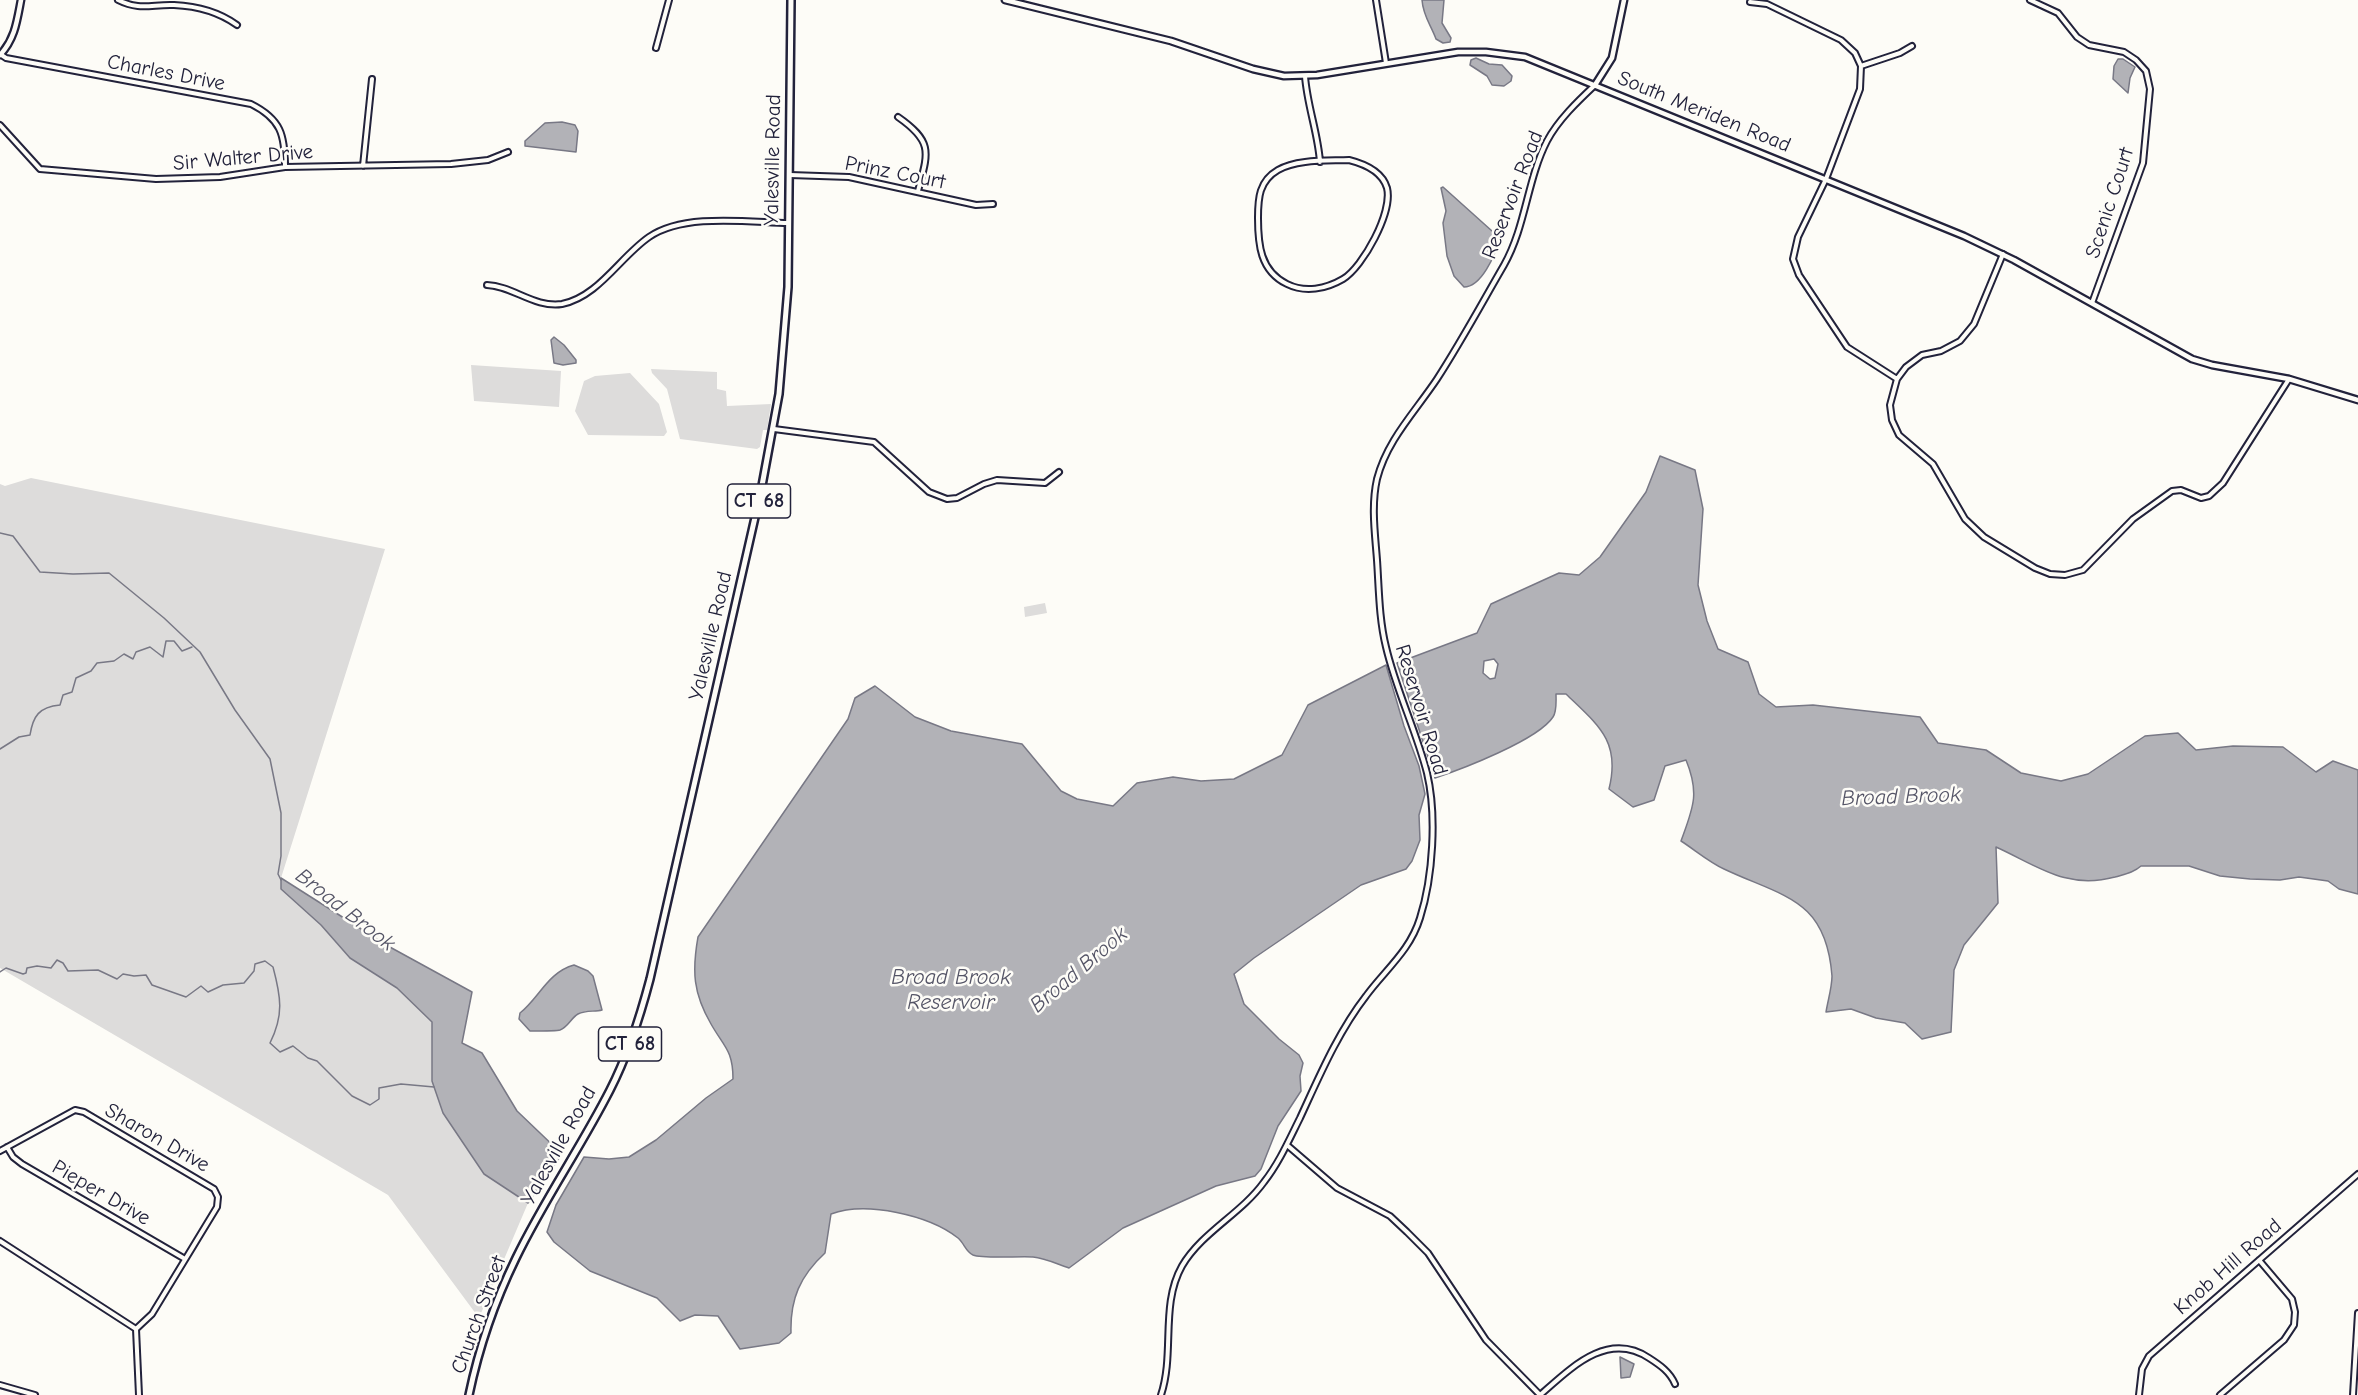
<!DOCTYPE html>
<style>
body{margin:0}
canvas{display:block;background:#fdfcf7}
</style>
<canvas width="2358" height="1395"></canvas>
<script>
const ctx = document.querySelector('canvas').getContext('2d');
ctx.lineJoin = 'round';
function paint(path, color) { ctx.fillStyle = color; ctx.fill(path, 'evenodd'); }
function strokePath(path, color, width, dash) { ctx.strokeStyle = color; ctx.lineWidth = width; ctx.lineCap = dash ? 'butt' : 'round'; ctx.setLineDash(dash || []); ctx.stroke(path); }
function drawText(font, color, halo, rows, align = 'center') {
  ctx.font = font + ' "Comic Neue",sans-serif'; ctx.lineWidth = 5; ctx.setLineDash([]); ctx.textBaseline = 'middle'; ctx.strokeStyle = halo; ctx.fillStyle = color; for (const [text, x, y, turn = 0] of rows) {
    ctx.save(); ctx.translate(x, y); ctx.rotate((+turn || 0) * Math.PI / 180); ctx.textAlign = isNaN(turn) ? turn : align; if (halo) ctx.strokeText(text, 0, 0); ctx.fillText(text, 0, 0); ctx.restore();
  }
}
paint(new Path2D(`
 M471,365l90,6 -2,36 -85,-6z
 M651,369l66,3v17l9,2 1,15 44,-2 -4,26h-4l-3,17 -3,2 -77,-10 -13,-50 -15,-16z
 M630,373l29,31 8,28 -3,4 -76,-1 -13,-24 9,-30 11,-5z
 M31,478l354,71 -104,329v11l40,36 29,33 47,30 35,34v59l52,93 44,29 -49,115 -91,-123 -388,-227v-484l5,2z
 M1045,603l2,10 -22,4 -1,-10z`), '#dddcdb');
const water = new Path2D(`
 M1422,0h22l-2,23 9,15 -1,4 -7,1 -7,-4c-5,-14 -13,-23 -14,-39z
 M1476,58l13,6 13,1 10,11 -1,5 -7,5 -12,-1 -5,-9 -17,-11 1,-5z
 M2118,59h5l12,8 -5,11 -2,15 -15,-14 1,-13z
 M545,123l17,-1 13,3 3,6 -2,21 -51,-6v-5z
 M1443,187l49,44 6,9c-2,15 -17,47 -34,47l-10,-11 -7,-20 -4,-33 3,-12 -5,-23z
 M554,337l10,8 12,15v3l-13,2 -9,-2 -3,-23z
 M1660,456l35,14 8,39 -5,76 9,36 11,28 30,13 11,32 17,13 37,-2 107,12 18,26 48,7 35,23 40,8 27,-7 57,-38 33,-3 18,17 37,-4 50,1 33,25 17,-11 25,9v124l-19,-5 -11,-8 -29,-4 -19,3 -30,-1 -30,-3 -31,-10h-48c-8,7 -16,8 -26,11 -49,13 -77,-11 -119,-30l2,56 -34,42 -10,25 -3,62 -29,7 -17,-16 -29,-5 -25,-9 -25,3c2,-12 6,-25 6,-36 -6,-78 -49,-79 -108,-107 -15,-7 -29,-19 -43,-28 12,-33 19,-47 5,-81l-21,6 -11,34 -21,7 -24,-18c12,-48 -11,-64 -43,-95h-10c0,7 1,17 -3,23 -15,23 -91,52 -118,61l-38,-115 80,-30 14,-29 68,-31 20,2 21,-18 46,-65zM1494,659l4,5 -3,14 -5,1 -7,-6 1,-12z
 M1386,665l18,61 15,40 6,28 -6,21 1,25 -8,21 -6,8 -45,16 -107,73 -20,16 10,30 35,35 20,16 4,8 -3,13 1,15 -23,35 -17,43 -6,7 -39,10 -93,42 -54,40c-12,-4 -24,-10 -36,-11 -14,-1 -50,2 -60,-2 -7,-3 -9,-12 -15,-17 -29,-23 -92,-37 -127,-24l-6,39c-25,23 -35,46 -34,80l-12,10 -39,6 -22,-33 -23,-1 -15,6 -23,-23 -67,-27 -36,-29 -7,-10 9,-27 28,-48 25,2 20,-2 27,-17 50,-42 27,-19c0,-29 -9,-32 -22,-55 -18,-31 -19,-53 -13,-87l150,-218 7,-21 20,-12 40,31 36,14 71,13 39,47 16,8 36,7 24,-23 36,-6 28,4 33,-2 48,-24 26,-50z
 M281,878l107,68 84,46 -10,51 20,10 35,58 45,43 -34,49 -44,-29 -41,-61 -11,-32v-59l-35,-34 -47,-30 -29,-33 -40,-36z
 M574,965l14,6 5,5 9,34c-7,2 -16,0 -24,4 -7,4 -10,13 -18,16 -3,1 -24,1 -30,1l-11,-12 1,-6c19,-15 28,-41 54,-48z
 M1620,1357l14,7 -4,13 -9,1z`);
paint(water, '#b2b2b7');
strokePath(water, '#787885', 1.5);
strokePath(new Path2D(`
 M0,533l13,3 27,36 33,2 36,-1 55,45 36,34 35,58 35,49 11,54v43l-3,18 3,6
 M0,749l19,-12 11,-2c3,-19 9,-28 30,-30l3,-10 9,-3 4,-14 15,-7 6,-8 17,-2 10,-7 9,5 3,-7 14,-5 13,10 3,-16h8l8,10 10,-4
 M0,972l6,-4 17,6 3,-1 1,-5 10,-2 14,2 6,-8 6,3 5,8 30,-1 19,9 6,-5 11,2 12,-1 6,10 34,12 15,-11 7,6 15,-7 21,-2 10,-12 1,-7 10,-3 8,6c8,30 11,48 -3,76l10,9 13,-6 15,12 9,3 35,35 18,9 9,-6v-11l22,-4 33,3`), '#787885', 1.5);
const street = new Path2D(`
 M118,0c22,11 34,4 56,5 22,1 45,7 63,20
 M1376,0l10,63
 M2030,0l28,13 19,24 12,8 35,7 12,8 10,11 4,18 -7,74 -51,140
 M1750,2l17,2 74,36 14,13 6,13 -1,23 -34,90 -28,58 -5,22 6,16 48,72 50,32
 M656,48l13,-48
 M0,54l6,4 245,46c30,15 34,31 34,63
 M1861,66l39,-13 12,-7
 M1305,76c2,29 13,57 15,86
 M898,117c36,25 30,36 20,74
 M0,125l40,44 116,10 64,-2 65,-10 166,-3 37,-4 20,-8
 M1349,160c16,4 33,11 38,28 6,24 -24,79 -44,91 -17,10 -38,14 -56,5 -27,-13 -29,-40 -29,-66 0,-20 1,-37 20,-48 19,-11 49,-9 71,-10z
 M363,166l9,-87
 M790,175l59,2 127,28 17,-1
 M2003,254l-29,70 -14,17 -19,10 -19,4 -16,12 -9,12 -7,26 2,15 7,15 34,29 32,55 19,18 51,31 15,6 15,1 18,-5 50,-51 39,-28 9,-1 20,8 8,-2 14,-13 66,-104
 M487,285c26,1 47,23 75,19 36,-7 58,-47 87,-67 35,-24 98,-15 139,-14
 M774,429l100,13 55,50 18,7 10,-1 27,-14 13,-4 48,3 14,-11
 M1287,1145l50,43 53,28 17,16 21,21 58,87 54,55
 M7,1147l6,10 9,7 163,95
 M0,1151l75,-41 9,2 130,77 4,8 -1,10 -65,107 -16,15
 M0,1241l136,88 3,66
 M0,1385l35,10
 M1161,1395c14,-42 -1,-90 21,-129 20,-34 59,-52 82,-84 15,-19 25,-42 36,-64 19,-41 38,-86 66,-122 19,-26 44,-45 54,-78 13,-41 17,-103 7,-145 -11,-43 -31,-83 -41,-126 -7,-28 -7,-58 -9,-87 -2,-27 -6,-54 0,-81 10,-39 38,-67 60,-100 24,-37 45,-76 67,-114 22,-39 23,-85 43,-124 11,-21 31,-40 48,-56
 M1540,1395c30,-26 67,-65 109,-37 11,7 21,14 26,26
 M2139,1395l3,-26 7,-13 209,-182
 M2220,1395l64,-55 10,-15 1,-13 -3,-13 -33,-39
 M2353,1395l5,-82`);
const secondary = new Path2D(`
 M1005,0l166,41 82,28 31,7 33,-1 141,-23h28l39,5 439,179 50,24 178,99 20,6 77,14 69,21
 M0,55c15,-16 17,-34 21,-55
 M1595,85l17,-27 12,-58`);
const primary = new Path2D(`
 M469,1395c10,-48 26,-94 47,-137 28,-58 65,-111 94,-168 18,-35 30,-73 40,-111l111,-488 18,-97 9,-107 3,-287`);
strokePath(street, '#22223b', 8);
strokePath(secondary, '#22223b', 9);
strokePath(primary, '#22223b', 10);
strokePath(street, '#fdfcf7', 4);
strokePath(secondary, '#fdfcf7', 4.5);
strokePath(primary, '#fdfcf7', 5);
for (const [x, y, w] of [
 [759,501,63],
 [630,1044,63]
]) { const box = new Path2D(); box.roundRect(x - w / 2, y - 17, w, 34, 4.5); ctx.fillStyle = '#fdfcf7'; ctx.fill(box); strokePath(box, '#22223b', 1.5); }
drawText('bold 20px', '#22223b', null, [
 ["CT 68",759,501],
 ["CT 68",630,1044]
]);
drawText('21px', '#22223b', '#fdfcf7', [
 ["Charles Drive",166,73,11],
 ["South Meriden Road",1704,112,22],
 ["Sir Walter Drive",243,158,-5],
 ["Yalesville Road",773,160,-89],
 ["Prinz Court",895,173,11],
 ["Reservoir Road",1513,195,-69],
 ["Scenic Court",2110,203,-72],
 ["Yalesville Road",711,636,-77],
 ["Reservoir Road",1421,710,73],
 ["Sharon Drive",157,1138,30],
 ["Yalesville Road",559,1146,-61],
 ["Pieper Drive",101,1193,30],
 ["Knob Hill Road",2228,1267,-41],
 ["Church Street",479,1315,-70]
]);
drawText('italic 22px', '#545466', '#fdfcf7', [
 ["Broad Brook",1901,797,-2],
 ["Broad Brook",345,910,38],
 ["Broad Brook",1079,970,-40],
 ["Broad Brook",951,978],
 ["Reservoir",951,1003]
]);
</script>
